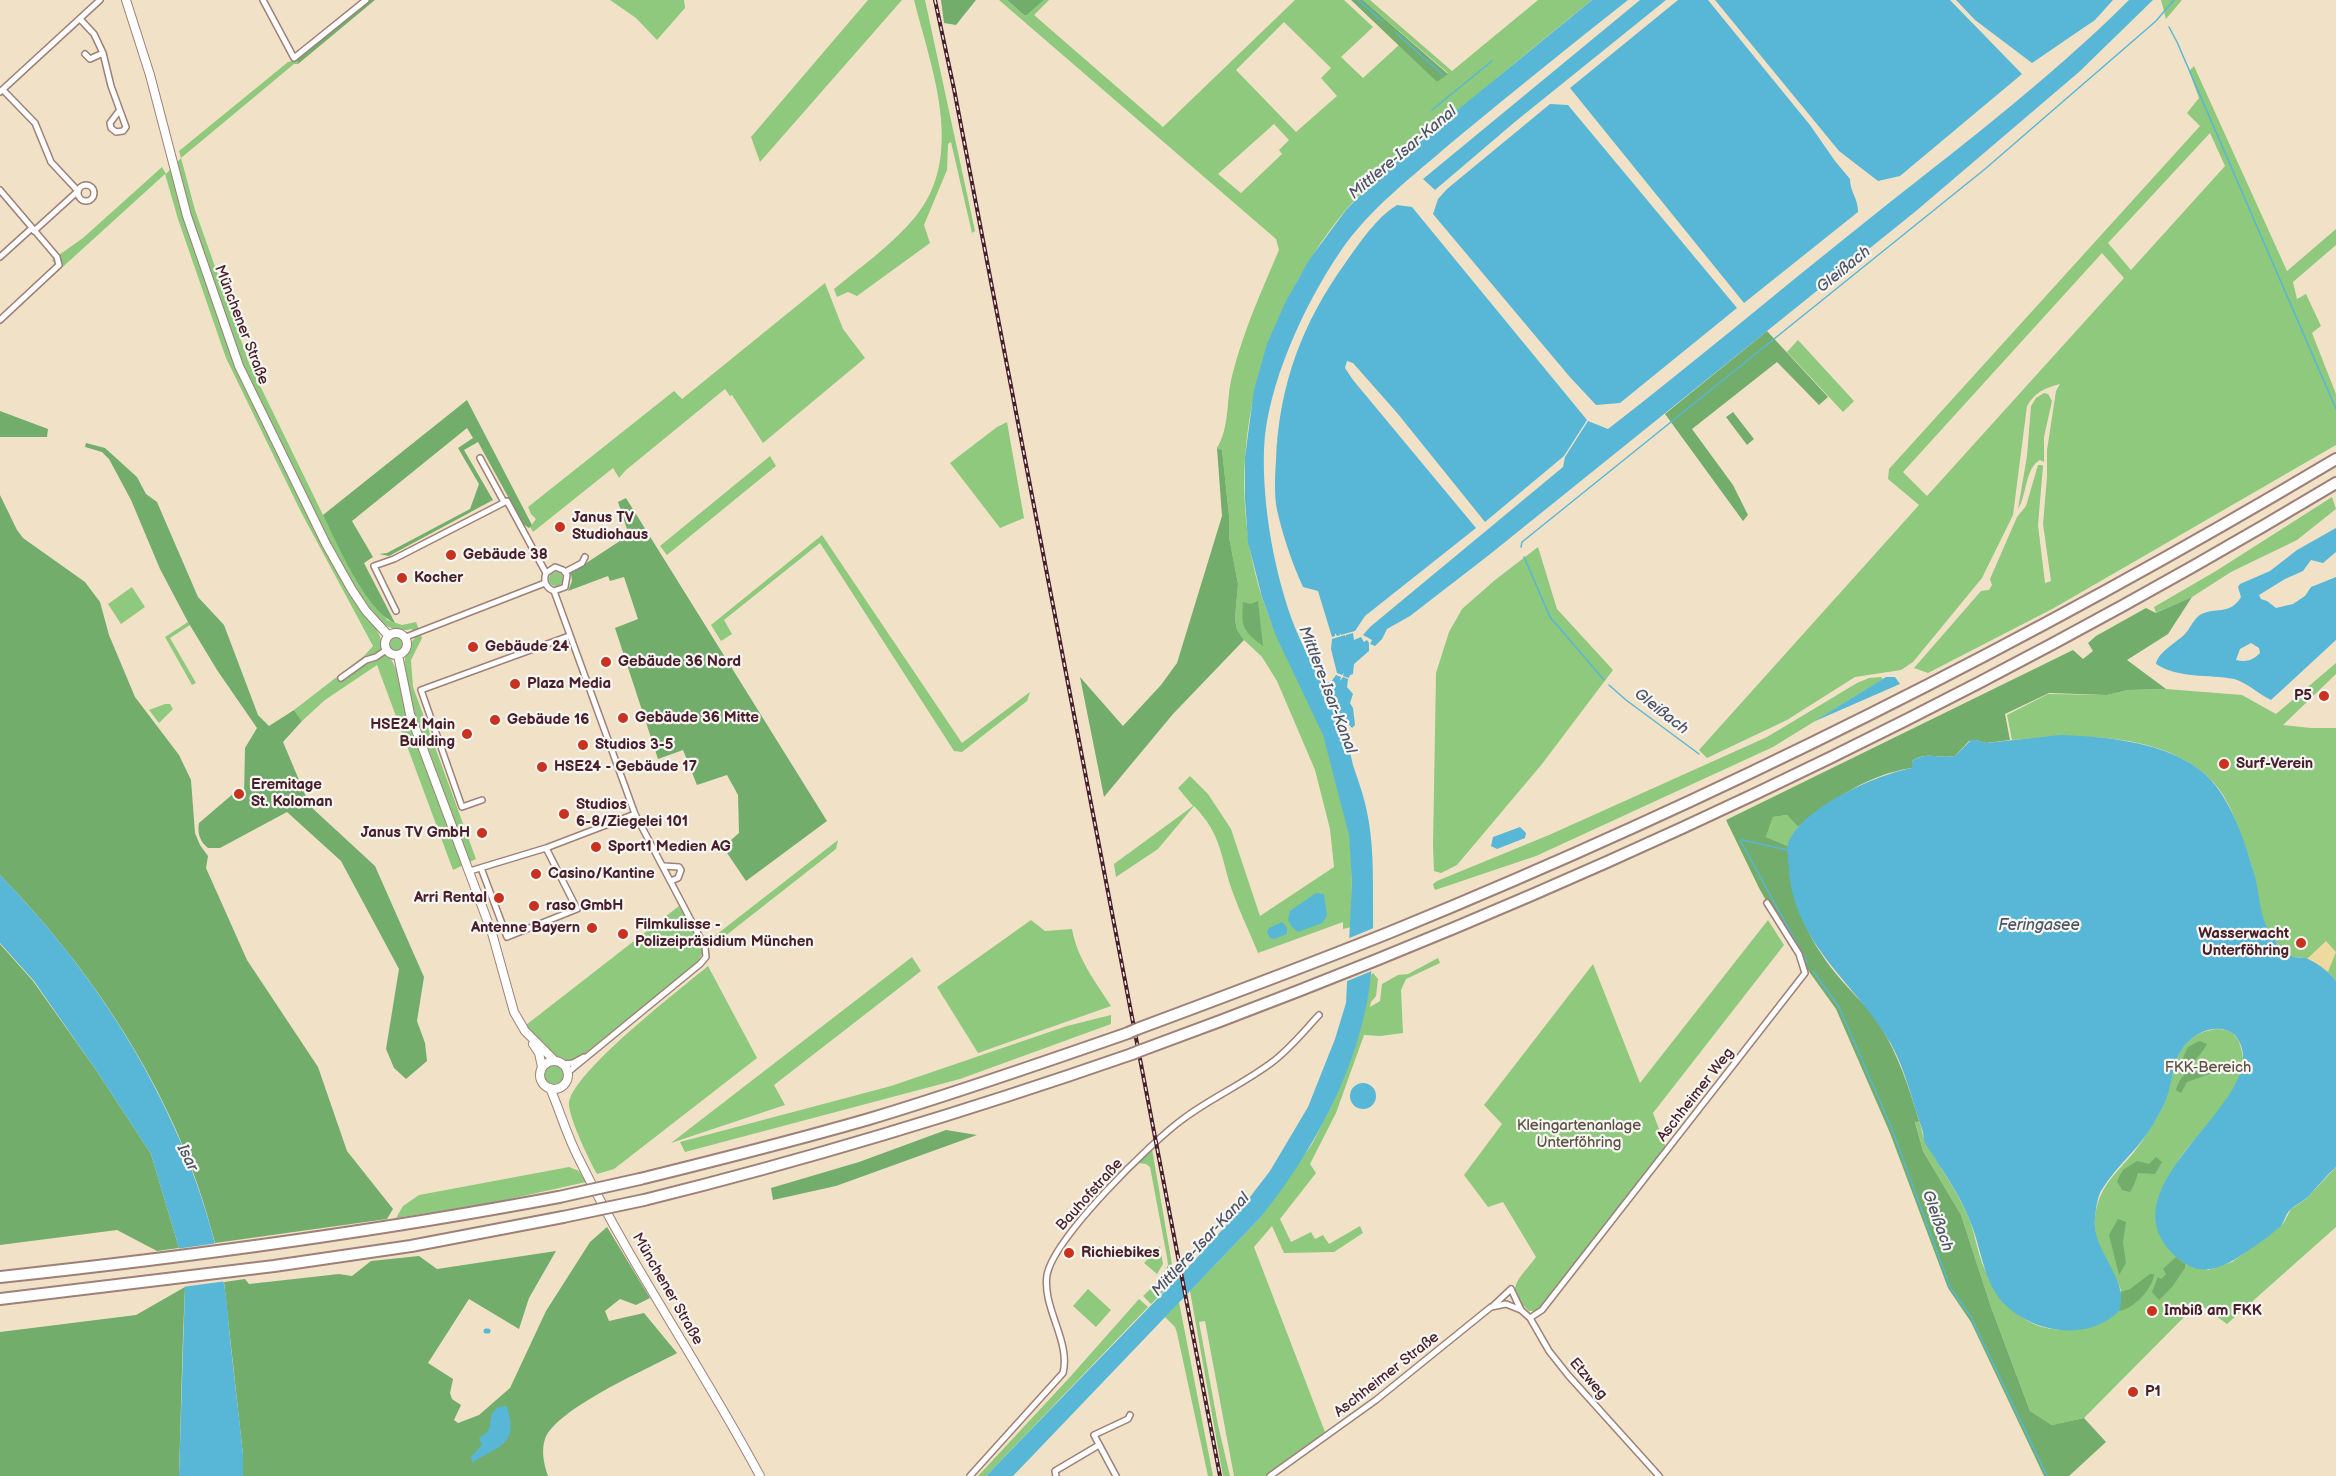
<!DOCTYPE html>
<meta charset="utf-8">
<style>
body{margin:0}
canvas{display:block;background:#f1e2c7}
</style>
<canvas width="2336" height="1476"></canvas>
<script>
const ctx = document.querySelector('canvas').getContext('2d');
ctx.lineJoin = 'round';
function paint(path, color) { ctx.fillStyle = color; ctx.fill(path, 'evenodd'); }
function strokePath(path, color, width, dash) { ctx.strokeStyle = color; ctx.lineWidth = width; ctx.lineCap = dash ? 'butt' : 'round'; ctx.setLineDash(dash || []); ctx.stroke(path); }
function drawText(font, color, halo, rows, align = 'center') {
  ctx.font = font + ' "Balsamiq Sans",sans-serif'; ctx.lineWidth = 4.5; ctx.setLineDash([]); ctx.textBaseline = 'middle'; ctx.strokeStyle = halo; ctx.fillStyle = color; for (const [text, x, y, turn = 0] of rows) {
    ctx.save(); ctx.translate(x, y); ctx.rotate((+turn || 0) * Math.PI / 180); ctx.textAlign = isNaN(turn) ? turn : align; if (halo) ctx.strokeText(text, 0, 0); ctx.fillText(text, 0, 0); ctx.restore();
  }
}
paint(new Path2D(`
 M610,0h74l1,8 -28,32 -21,-22z
 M868,0h34l-142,162 -9,-25z
 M914,0h11l50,231 -3,2 -21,-91 -3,2 -1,26 -23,55 6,18 -73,53 -9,-4 -11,5 -3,-8c28,-23 59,-45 82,-73 50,-62 15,-148 -2,-216z
 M999,0h8l17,15h3l17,-15h5l-15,15 129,112 132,-127h49l29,27 -32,30 22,21 36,-33 38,37 11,-9 -85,-73h7l82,71 86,-71h54c-62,50 -124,101 -183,154 -21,18 -47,36 -65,58 -88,108 -125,253 -81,388 16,47 42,89 60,134 4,12 7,25 10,37 6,21 13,42 16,63 4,31 3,62 2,93l-8,2v-7l-85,31c-8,-20 -18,-40 -25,-60 -13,-36 -10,-57 -39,-87l-36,43 -42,28 -2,-13 79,-58 -15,-18 12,-12 18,18 23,35 29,87 74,-49 -4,-38 -15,-59 -38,-89 -15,-24 -18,-17 -7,-10 -2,-11 3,-35 -9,-47v-22l-7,-65 -5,-2c13,-21 9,-48 15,-72 11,-44 29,-84 47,-126l-3,-11zM1284,22l47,46 -10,10 16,18 -41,36 -60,-62zM1274,124l15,16 -10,10 3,4 -41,39 -23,-19z
 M2161,0h21l-16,19z
 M297,60l1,4h-4l-113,94 14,52 54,153 74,152 11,21 53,84 15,5 14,-3 6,16 -11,22 2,27 63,172 -23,11 -76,-205 -52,35 -23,21 -8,-11 70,-54 9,-10 -72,-134 -75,-154 -48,-139 -13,-45 -165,150v-7l56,-52 -4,-5 31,-22 79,-71 4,7 15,-16 -2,-7 109,-89zM382,623c10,7 19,9 30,6l4,8c-8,7 -12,20 -12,30l-8,2 -6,-12 -5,-2 -6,3c3,-11 4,-19 -3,-29z
 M2194,66l93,205 49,-42v16l-43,37 4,17 9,-5 15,32 -9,7 24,61v51l-282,163 -126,65 -14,-5 67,-77 8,-1 3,-5 -2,-6 27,-62 9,-11 12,-41h3l2,1 -5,59 7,58 6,-2 -8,-57 4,-47v-27l9,-59 4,-7c-15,4 -25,8 -33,22l-14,109 -31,63 -69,84 -12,8 -46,7 -68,43 -80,38 -8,-8 220,-245 -31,-26 1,-10 311,-343 -13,-13 12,-15 -10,-27zM2210,133l15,33 -94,104 -23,-27zM2102,253l22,25 -197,218 -24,-24z
 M825,283l18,46 22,29 -102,85 -31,-48 -2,1 -5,-7 -99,81 -7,8 -6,-10 -80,64 -3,-5 6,-8 -5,-5 -3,-7 146,-116 8,8z
 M1798,340l56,61 -11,11 -56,-60z
 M2044,393l4,1 4,7 -8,36v25l-4,-2c-15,8 -13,35 -22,49l9,-53 4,-50 5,-8z
 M1007,422l17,96 -24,10 -50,-65 47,-36z
 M770,456l6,10 -109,89 -7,-9z
 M2332,497l4,12 -39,31 -66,32 -39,25 -36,16 -2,-6 62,-36z
 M822,535l140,208 68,-51 -3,9 -65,51 -8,-1 -134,-208 -96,77 8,14 -11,7 -10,-16z
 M1538,547l19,62 56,61 -71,94 -85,101 -16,8 -7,-2 -1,-25 3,-173 13,-41 13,-23 33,-29z
 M549 579a7 7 0 1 1 14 0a7 7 0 1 1-14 0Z
 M132,587l13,20 -24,17 -13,-20z
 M188,622l2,3 -20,13 26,45 -4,2 -27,-48z
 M388 644a8 8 0 1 1 16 0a8 8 0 1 1-16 0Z
 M2336,663v11l-53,51 28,3h25v253c-7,-10 -21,-20 -33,-23 -3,-1 -6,0 -9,-1 -8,-3 -18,-15 -23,-22 -15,-23 -13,-53 -22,-78 -10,-25 -17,-54 -35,-74 -48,-52 -137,-49 -202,-43l-5,-25 41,-21 59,1 21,-5 38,-1 76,6 34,19z
 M1881,677l2,2 -110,68 -237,109 -101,34 -1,-2 -1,-4 4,-3 112,-46 218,-98 90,-54 12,-5z
 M165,704h5l3,5 -14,14 -10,-13z
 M1787,815l11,12 -10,19 -22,-9 7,-20z
 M838,840l-2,9 -121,95 -3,-6z
 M679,906l23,40v8l-5,9 -114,92c-27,16 -41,-11 -57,-30z
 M1031,920l14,11 27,-2c5,29 23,52 39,77l-133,47 -41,-66z
 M1768,920l16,25 -131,168 13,35 -127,163h-10c-27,-23 -9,-32 7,-54l-33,-55 -15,5 -24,-32 38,-51 -18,-19 109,-141 47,119z
 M912,957l9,14 -147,114 11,20 -114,38z
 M1438,958l2,5 -34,16 -5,11 2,43 -23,3 -16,-1 -28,78 -26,51 6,9 -36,46 11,23 20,-10 4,7 8,-4 6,9 31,-18 3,7 -29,19 -50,1 -12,-27 -18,21 71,185 -60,44h-31l-29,-155 -6,1 19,103 12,51h-7l-33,-185 70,-73 52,-74 19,-37 22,-57 18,-75 2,-2 5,6 -2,17 -5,6 -1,5 10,-6 2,-17 16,-9 10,-1z
 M708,966l49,92 -143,111 -17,5c-8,-14 -27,-54 -28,-69 -2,-29 114,-118 139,-139z
 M1111,1015v9l-151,55 -275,73 -5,-10 211,-56 176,-60z
 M2216,1029c12,0 21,4 24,16 3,8 4,19 2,27 -7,26 -48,65 -64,89 -12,18 -22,38 -22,60l52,49 24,-8 40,-29 11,-9 8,-15 15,-10 30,-32v60l-109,97 -29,-21 -114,115 -32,7 -22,-14 -39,-104 -30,-92 -38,-64 -8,-30h4c3,7 3,15 7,21 13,25 30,47 41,72 8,17 10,39 18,56 27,55 64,73 122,50l14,-30c-9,-24 -29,-45 -26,-72 3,-31 20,-43 39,-66 11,-14 21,-30 29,-46 10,-20 8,-43 21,-60 8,-11 20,-15 32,-17z
 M544 1074a10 10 0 1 1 20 0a10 10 0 1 1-20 0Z
 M1152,1149l21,121 -7,5h-3l5,-10 -1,-8 -17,-90 -4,-3 -8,-1z
 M569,1167l10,4 7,11 -94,21 -96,15 7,-12 16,-11z
 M1160,1246l3,18 -6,10 -13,-11z
 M1174,1273l1,7 -24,24 -8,-8 16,-15z
 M1088,1289l23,21 -15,17 -23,-21z
 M1139,1299l9,8 -162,169h-8l92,-99z
 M1179,1302l34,174h-5l-31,-143 -2,-6 -10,-10z`), '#8ec97d');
paint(new Path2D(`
 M369,0h6l-77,64 -1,-4z
 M941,0h35l-20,25 -12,-2z
 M1007,0h37l-17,15h-3z
 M1351,0h12l85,74 -11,8z
 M1767,331l61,66 -9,8 -42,-43 -85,67 41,56 15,30 -5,6 -78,-107z
 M467,400l65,125 -3,3 -6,-4 -45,-82 -14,8 29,50 -104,56 -10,-2 8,-1 83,-44 9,-25 -21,-36 15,-10 -6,-10 -115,93 21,36 -9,6 31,60c-29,-12 -58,-80 -72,-108z
 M0,411l48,18 -1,8h-47z
 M1733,412l21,27 -7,6 -21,-28z
 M86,443l19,5 32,29 9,17 11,8 41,95 26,28 34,90 11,11 25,-16 8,11 -19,21 27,64 65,60 49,111 -7,44 8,22 2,18 -21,18 -12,-11 -8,-19 13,-80 -58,-108 -54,-49 -67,36h-12c-8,-6 -11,-15 -9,-25l35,-30 7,6 3,-2 1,-49 12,-20 -40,-58 -29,-48 -28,-53 -29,-69 -22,-41 -7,-7 -17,-5z
 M1217,448l5,2 7,65v22l9,47 -3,35 2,11 7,10 -71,74 -69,83 -24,-120 43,49 38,-41 16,-22 45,-147z
 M0,495l17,35 6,8 62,44 15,20 9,33 26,62 44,58 12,25 4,53 5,12 8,11 -2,12 41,92 71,107 29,84 46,58 -6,10 -172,24c-34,-139 -116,-266 -215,-368z
 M626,498l201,323 -81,60 -23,-34 16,-14 -1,-38 -11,-20 -30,10 -14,-35 -25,9 -43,-131 23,-9 -14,-42 -14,4 -2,-5 -40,15 4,-10 -1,-8 58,-38 -11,-33z
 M2192,597l-24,37 -41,26 39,29 -38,1 -21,5 -58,-2 -44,21 5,26 -24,3 -11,-3 -6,1 -14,15c-16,3 -29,-5 -43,5v7c-43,6 -81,32 -114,59l-11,-12 -14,2 -7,20 22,9c3,51 16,89 49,129 14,17 30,31 42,49 19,30 30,63 40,97l-4,1 8,29 38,64 30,92 39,104 22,14 32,-7 22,24 -37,34h-25l-73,-154 -23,-34 -58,-155 -54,-124 -41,-57 -36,-64 -33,-68 347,-170 10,9 10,-8 -5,-8 8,-7 50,-28 10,5z
 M1258,601l5,45c-20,-15 -22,-19 -20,-44l8,2z
 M0,944l33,37 63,89 55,84 28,94 -22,3 -40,-21 -117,15z
 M2199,1041l8,3c-8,13 -16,23 -31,29l12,-26z
 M2204,1065l7,2 2,4 -1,2 -25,9 -6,11 -5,-3c3,-14 15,-23 28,-25z
 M946,1130l31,5 -141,51 -63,14 -2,-12 88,-26z
 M2156,1157l6,5 -7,12 -17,-1 -4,12 -4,7 -8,-2 -5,-9 6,-11 14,-9 12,3z
 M2118,1219l8,3 -3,20 3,21 -7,12 -10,-40z
 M607,1227l43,71 -14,7 -16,-6 -15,12 4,10 35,-8 33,40c-31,17 -120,55 -132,86 -4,12 -1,26 3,37h-305v-21l-19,-173 21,-3 4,5 90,-10 13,2 19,-15 48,-5 18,13 119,-18 -27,47 -10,31 -50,-30 -41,64 25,16 -3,14 2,6 9,6 -7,15 4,3 21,-8 31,-27 36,-77 44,-69z
 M2176,1257l9,7v4l-13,19 -13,13 -7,-8 6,-15 3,2 5,-5 -3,-5z
 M2150,1274h4c-1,15 -22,36 -35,37l2,-19 9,-3z
 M185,1287c-3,63 -4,126 -6,189h-179v-144l136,-17z`), '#72ad6c');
paint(new Path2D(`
 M2326,941l10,11 -8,20 -21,-13z`), '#eeda9e');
paint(new Path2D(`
 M1592,0h36c-60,47 -119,95 -177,143 -39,34 -82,66 -111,109 -36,53 -73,133 -76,197 -2,57 11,129 32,181 15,36 35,66 48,100 4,11 6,23 9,35 5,15 11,31 14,47 6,28 6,57 6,85 0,28 1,58 -3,86 -11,85 -57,169 -110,235l-247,258h-27l209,-216 45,-50 30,-39 38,-64 27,-68 11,-36 6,-121 -3,-47 -26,-100 -47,-99 -14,-39 -14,-55 -3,-43v-42l9,-67 13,-46 18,-41 24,-43 37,-50 42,-43z
 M1640,0h26l-150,121 -81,69 -12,-11z
 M1678,0h30l102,125 25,36 15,18c0,13 8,19 8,33l-114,91 -174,-215z
 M1715,0h235l72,74 -122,102 -22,5 -39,-30z
 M1956,0h157l-18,20 -63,43 -57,-43z
 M2129,0h24l-74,72 -163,139 -427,344 -79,61 -23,13 -5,10 -7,7 -5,-2 2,-4 -9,-5 7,-8 193,-160 2,-10 23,-36 20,8c87,-67 170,-138 256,-206 90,-72 183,-141 265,-223z
 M1550,104l18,1 169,203 -117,95 -24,2 -27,-29 -136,-162 5,-15 9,-10z
 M1397,205l15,2 175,213 -23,36 -79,66 -87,-108 -45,-51 -6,-2 -2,7 8,12 123,148 -111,88 -10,15 -14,4 -1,-2v2l-3,1 -2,-3v3l-3,1 -14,-46 -15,-4c-11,-24 -20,-51 -26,-77 -3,-16 -2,-34 -1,-50 3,-75 26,-137 70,-198 15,-21 29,-43 51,-57z
 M2336,528v24l-13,11 -12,-3 -8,11 -18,8 -26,16 2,4 6,2 9,7 17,-4 12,-8 6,-9 25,-10v63l-65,60c-13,-6 -23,-17 -37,-21 -26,-5 -55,0 -78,-15 2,-12 20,-21 29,-30 6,-6 9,-18 19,-21 14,-5 27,1 37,-16l-3,-10 2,-3 30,-13 27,-21zM2251,643l8,5 1,5c-8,8 -14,9 -24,7l4,-11z
 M1353,633l1,7 7,-3 3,5 3,-2 2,3v8l-15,13 -1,10 -3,1 -1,3 -6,-2 1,-3 -2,2 -5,-2 -6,-24 1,-10 13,-4 1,2v-2z
 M1336,675l5,2 -1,4 3,-4 5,2 -1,8 6,7 -3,9 3,5 2,17 -3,3 -6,-7 -4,2 -19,-40 8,-1z
 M1886,677h9l5,7 -87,38z
 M2061,735c51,2 122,8 155,51 18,24 29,56 37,84 7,20 5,42 16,61 5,9 15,22 25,26 4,1 9,0 14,2 10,5 22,13 28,22v186c-10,9 -19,20 -28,30 -6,5 -13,8 -18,13 -5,5 -5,11 -9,16 -9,8 -19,15 -29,22 -23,16 -48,33 -73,11 -88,-74 105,-162 56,-224 -14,-11 -32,-6 -45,5 -17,15 -16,35 -22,54 -3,10 -9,20 -14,29 -14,25 -38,43 -53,68 -4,8 -5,18 -6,27 -4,34 36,61 24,93 -29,29 -79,23 -108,-1 -28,-22 -28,-58 -41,-89 -8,-21 -21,-41 -33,-59 -3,-7 -9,-13 -12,-19 -2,-5 -1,-9 -3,-14 -10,-28 -16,-58 -31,-85 -34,-60 -96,-98 -102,-173 0,-8 -3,-20 -1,-27 12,-36 90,-70 124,-76v-7c15,-10 27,-2 43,-5l17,-17 14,4z
 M1520,827l6,6 -1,5 -28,11 -6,-3 2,-9z
 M0,875c108,111 193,251 223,404 4,19 5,40 7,59 4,39 9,78 13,117v21h-64l6,-189 -6,-39 -28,-94 -55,-84 -62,-89 -34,-38z
 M1316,893l8,1 3,22 -5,7 -24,9 -6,-5 -4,-7 2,-9z
 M1282,922l5,6v6l-13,5 -4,-1 -3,-6 2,-4z
 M1350 1096a13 13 0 1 1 26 0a13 13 0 1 1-26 0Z
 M505,1406l2,1c12,39 -8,38 -35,56l-1,-6 11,-12 -3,-7c15,-10 9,-10 13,-25l6,-6z`), '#58b7d6');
paint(new Path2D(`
 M1376,927l-2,43 -29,12 2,-43z
 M218,1243l9,38 -45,6 -6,-38z`), '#f1e2c7');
strokePath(new Path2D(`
 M1358,0l24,21
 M2169,27l8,15 159,367
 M1396,33l47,42
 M1432,110l60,-49
 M1521,547l1,-5 463,-373 171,-148 18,-21
 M1524,557l26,60 54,63
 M1609,685l17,15 73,54
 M1740,840l67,122
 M1742,840l46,10
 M1813,971l26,36 53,122 58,158 21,30 76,159`), '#58b7d6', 1.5);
strokePath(new Path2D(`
 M486,1331h2`), '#58b7d6', 5);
const minor = new Path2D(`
 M263,0l31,58 72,-58
 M80,19l14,15 9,19 -13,6 -5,-5
 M103,53l8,33 15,41 -3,4 -7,1 -5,-4 -1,-5 9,-12
 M3,90l32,33 16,39 27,29 -44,40
 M0,92l100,-92
 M78 193a8 8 0 1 1 16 0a8 8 0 1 1-16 0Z
 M0,190l57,67 2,8 -59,55
 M0,257l32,-29
 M480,458l24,44
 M565,572l17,-9 3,-6
 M546,573l9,-6 8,3 4,5 -2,12 -11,4
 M396,611l-22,-45 20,-7 113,-58 39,72c-3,8 0,15 8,18l81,223 70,133 1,10 -6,7 -133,109
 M406,637l139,-54
 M341,678l25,-18 10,-3 10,-7
 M482,800l-20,7 -41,-117 148,-54
 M664,866l15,1 2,3 -3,8 -7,3
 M481,868l26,69 70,-28 -31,-61
 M470,871l76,-23 89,-34
 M563,1064l10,-1 11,-6
 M1493,1306l18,-17 10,21 9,8 19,33 19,24 91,101
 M1530,1318l12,-8 263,-337 -6,-19 -32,-51
 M970,1476l93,-103c8,-32 -21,-65 -16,-98 7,-37 103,-132 136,-156 28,-21 60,-35 88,-56 18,-13 33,-32 48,-48
 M1056,1476l-1,-5 44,-26
 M1116,1476l-22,-41 34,-16 2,-4
 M1270,1476l106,-76 115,-93 15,-3 15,6`);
const secondary = new Path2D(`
 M126,0l24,75 37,141 52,150 87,178 26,46 14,21 22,24
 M385 644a11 11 0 1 1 22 0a11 11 0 1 1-22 0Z
 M398,655l12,59 82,219 22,79 11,19 30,30
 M533,1044l6,9 3,14
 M540 1075a14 14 0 1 1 28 0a14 14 0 1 1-28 0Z
 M550,1088c10,23 17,48 29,71 54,110 124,210 181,317`);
const motorway = new Path2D(`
 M1137,1029c86,-32 172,-64 256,-98 325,-133 641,-292 943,-472
 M1142,1050c414,-151 816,-340 1194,-567
 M640,1179c77,-19 153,-38 229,-60 87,-26 173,-56 259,-86
 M644,1200c166,-41 327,-90 488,-146
 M0,1277c188,-20 373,-45 559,-80
 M0,1299l274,-33 137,-20 152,-29`);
strokePath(minor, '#9e8079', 8);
strokePath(secondary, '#9e8079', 10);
strokePath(motorway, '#9e8079', 14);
strokePath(minor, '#fff', 5);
strokePath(secondary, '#fff', 8);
strokePath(motorway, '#fff', 10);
const rail = new Path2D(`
 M935,0l19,89 266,1387`);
strokePath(rail, '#4a1f2b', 4);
strokePath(rail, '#f6f6f2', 1.5, [4.5]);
const motorwayBridge = new Path2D(`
 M1128,1033l9,-4
 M1132,1054l10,-4
 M559,1197l81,-18
 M563,1217l81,-17`);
strokePath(motorwayBridge, '#9e8079', 14, []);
strokePath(motorwayBridge, '#fff', 10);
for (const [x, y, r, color] of [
 [560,527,6,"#c8321e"],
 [451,555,6,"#c8321e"],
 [402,578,6,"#c8321e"],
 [473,647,6,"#c8321e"],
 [606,662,6,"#c8321e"],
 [515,684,6,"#c8321e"],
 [2324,696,6,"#c8321e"],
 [623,718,6,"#c8321e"],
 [495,720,6,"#c8321e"],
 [467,734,6,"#c8321e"],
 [583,745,6,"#c8321e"],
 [2224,764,6,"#c8321e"],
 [542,767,6,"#c8321e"],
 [239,794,6,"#c8321e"],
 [564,814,6,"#c8321e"],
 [482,833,6,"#c8321e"],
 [596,847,6,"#c8321e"],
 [536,874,6,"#c8321e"],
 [499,898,6,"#c8321e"],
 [534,906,6,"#c8321e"],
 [592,928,6,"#c8321e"],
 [623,934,6,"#c8321e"],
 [2301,943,6,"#c8321e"],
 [1069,1253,6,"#c8321e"],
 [2152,1311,6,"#c8321e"],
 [2133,1392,6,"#c8321e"]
]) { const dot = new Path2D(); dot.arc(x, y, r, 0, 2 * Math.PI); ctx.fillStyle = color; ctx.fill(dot); strokePath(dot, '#f6f6f2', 2); }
drawText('15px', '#4a1f2b', '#f6f6f2', [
 ["Münchener Straße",241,325,69],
 ["Aschheimer Weg",1696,1095,-52],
 ["Bauhofstraße",1090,1195,-48],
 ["Münchener Straße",667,1289,60],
 ["Aschheimer Straße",1387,1375,-38],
 ["Etzweg",1588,1379,49]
]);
drawText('bold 15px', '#4a1f2b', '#f6f6f2', [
 ["Janus TV",572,518],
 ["Studiohaus",572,535],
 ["Gebäude 38",463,555],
 ["Kocher",414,578],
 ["Gebäude 24",485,647],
 ["Gebäude 36 Nord",618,662],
 ["Plaza Media",527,684],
 ["P5",2312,696,"right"],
 ["Gebäude 36 Mitte",635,718],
 ["Gebäude 16",507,720],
 ["HSE24 Main",455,725,"right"],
 ["Building",455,742,"right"],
 ["Studios 3-5",595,745],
 ["Surf-Verein",2236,764],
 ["HSE24 - Gebäude 17",554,767],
 ["Eremitage",251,785],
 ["St. Koloman",251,802],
 ["Studios",576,805],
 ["6-8/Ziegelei 101",576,822],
 ["Janus TV GmbH",470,833,"right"],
 ["Sport1 Medien AG",608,847],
 ["Casino/Kantine",548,874],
 ["Arri Rental",487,898,"right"],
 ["raso GmbH",546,906],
 ["Filmkulisse -",635,925],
 ["Polizeipräsidium München",635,942],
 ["Antenne Bayern",580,928,"right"],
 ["Wasserwacht",2289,934,"right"],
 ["Unterföhring",2289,951,"right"],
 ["Richiebikes",1081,1253],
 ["Imbiß am FKK",2164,1311],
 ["P1",2145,1392]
], 'left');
drawText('15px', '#5e5244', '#f6f6f2', [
 ["FKK-Bereich",2208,1068],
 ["Kleingartenanlage",1579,1126],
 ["Unterföhring",1579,1143]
]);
drawText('italic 16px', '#4f5467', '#f6f6f2', [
 ["Mittlere-Isar-Kanal",1403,153,-40],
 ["Gleißach",1844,270,-39],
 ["Mittlere-Isar-Kanal",1327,690,69],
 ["Gleißach",1661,712,38],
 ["Feringasee",2039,926],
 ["Isar",187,1158,63],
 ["Gleißach",1937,1221,70],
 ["Mittlere-Isar-Kanal",1201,1245,-47]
]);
</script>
